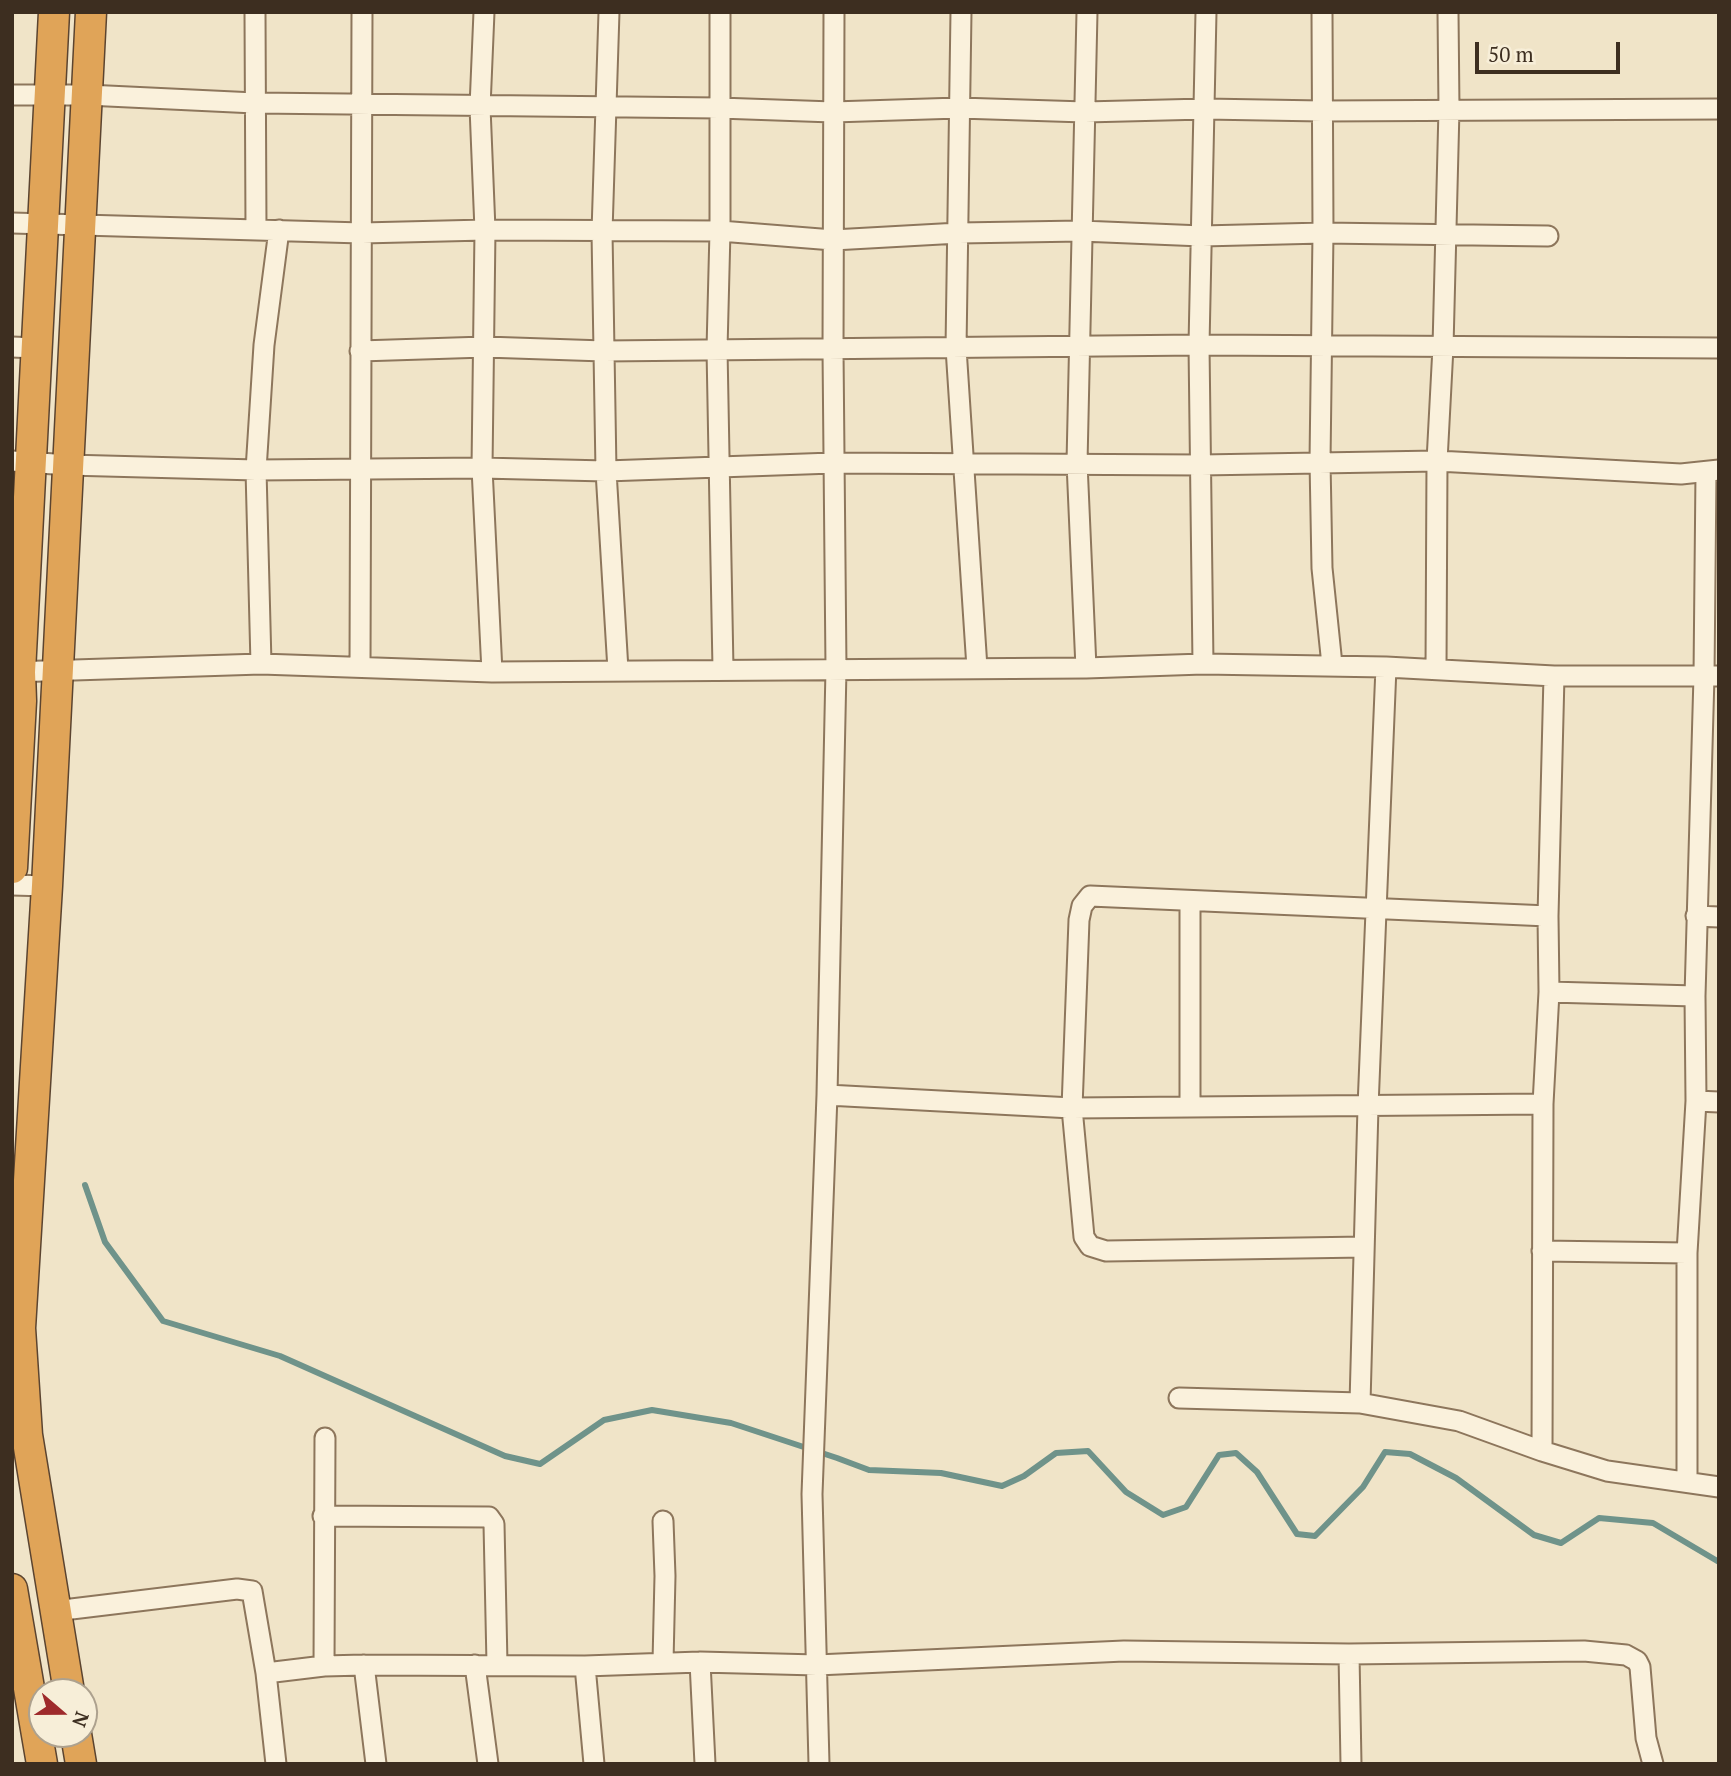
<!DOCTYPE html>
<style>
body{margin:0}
#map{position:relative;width:1731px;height:1776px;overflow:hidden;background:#f0e4c8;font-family:"PT Serif",serif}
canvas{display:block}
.frame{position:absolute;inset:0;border:14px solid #3d2e20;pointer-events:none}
.north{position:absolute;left:28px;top:1678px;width:70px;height:70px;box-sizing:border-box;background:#f7eed8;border:2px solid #ada18e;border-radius:50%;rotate:110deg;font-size:19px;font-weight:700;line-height:28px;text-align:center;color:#3d2e20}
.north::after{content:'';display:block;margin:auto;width:24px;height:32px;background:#9e2a2b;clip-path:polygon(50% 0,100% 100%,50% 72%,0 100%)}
.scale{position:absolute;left:1475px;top:42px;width:145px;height:32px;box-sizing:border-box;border:4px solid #3d2e20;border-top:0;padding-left:9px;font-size:21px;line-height:24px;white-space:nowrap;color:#3d2e20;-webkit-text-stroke:5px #f7eed8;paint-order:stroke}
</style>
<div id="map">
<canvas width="1731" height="1776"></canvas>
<div class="frame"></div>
<div class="north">N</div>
<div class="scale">50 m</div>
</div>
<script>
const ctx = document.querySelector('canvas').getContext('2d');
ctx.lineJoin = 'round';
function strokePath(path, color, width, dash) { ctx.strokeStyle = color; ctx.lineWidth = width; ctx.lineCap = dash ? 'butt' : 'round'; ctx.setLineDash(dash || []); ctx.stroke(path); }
strokePath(new Path2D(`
 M85,1185l20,57 58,79 117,35 225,100 35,8 64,-44 48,-10 79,13 106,35 32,12 72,3 61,13 22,-10 32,-23 32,-2 38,41 37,23 23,-8 33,-52 17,-2 21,19 40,62 18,2 48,-49 22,-35 25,2 46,24 78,57 27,8 38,-25 54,5 66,39`), '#6f938a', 6);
const minor = new Path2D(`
 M255,12l1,218
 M484,12l-4,95 5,123 -3,238 10,204
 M609,12l-7,220 4,239 12,199
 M720,12v219l-3,118 6,320
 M961,12l-5,336 21,320
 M1322,12l1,221 -3,228 2,107 10,97
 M12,95h75l168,8 464,5 114,4 126,-4 126,4 120,-3 117,2 397,-2
 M12,223l350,10 123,-3 235,1 113,9 126,-7 122,-2 121,5 121,-3 225,3
 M12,347l24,1
 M360,351l125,-4 119,4 595,-6 520,3
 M12,461l56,4 188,5 226,-2 124,3 227,-8 368,2 236,-4 244,13 38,-4
 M261,664l-5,-194 8,-125 15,-115
 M1203,664l-4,-319 7,-333
 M360,665l2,-653
 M1086,668l-9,-205 10,-451
 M1436,669l1,-208 6,-114 6,-238 -1,-97
 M12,672l249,-8 231,8 594,-4 117,-4 183,3 168,9h165
 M12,885l35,1
 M1696,916l23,1
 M1549,992l146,4
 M827,1095l245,13 471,-4
 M1696,1101l23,1
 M1190,1107v-206
 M1364,1247l-258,4 -16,-5 -6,-9 -12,-129 7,-188 3,-14 8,-10 458,20
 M1542,1251l145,2
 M1179,1398l181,5 99,18 83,30 65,20 112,16
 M1360,1403l8,-296 18,-440
 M1542,1451l1,-347 6,-112 -1,-76 6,-240
 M1687,1481v-228l9,-152 -1,-105 9,-320 2,-204
 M323,1516l166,1 5,7 3,140
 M663,1521l2,55 -2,86
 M55,1611l182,-22 15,2 14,82 10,91
 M1349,1654l2,110
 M700,1662l5,102
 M364,1665l12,99
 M475,1665l13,99
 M324,1666l1,-228
 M585,1666l9,98
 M266,1673l58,-7 40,-1 221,1 115,-4 117,3 307,-14 225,3 235,-3 42,4 11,6 3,6 6,71 7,26
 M819,1764l-7,-270 15,-399 9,-426 -3,-319 1,-338`);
const highway = new Path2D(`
 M12,868l9,-167 -1,-29 34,-660
 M12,1589l30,175
 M69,1692l-42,-257 -7,-107 27,-442 44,-874
 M76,1734l5,30`);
strokePath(minor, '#8d765c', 23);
strokePath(highway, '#5b4430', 33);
strokePath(minor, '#faf1dc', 19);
strokePath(highway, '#e0a458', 30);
</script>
